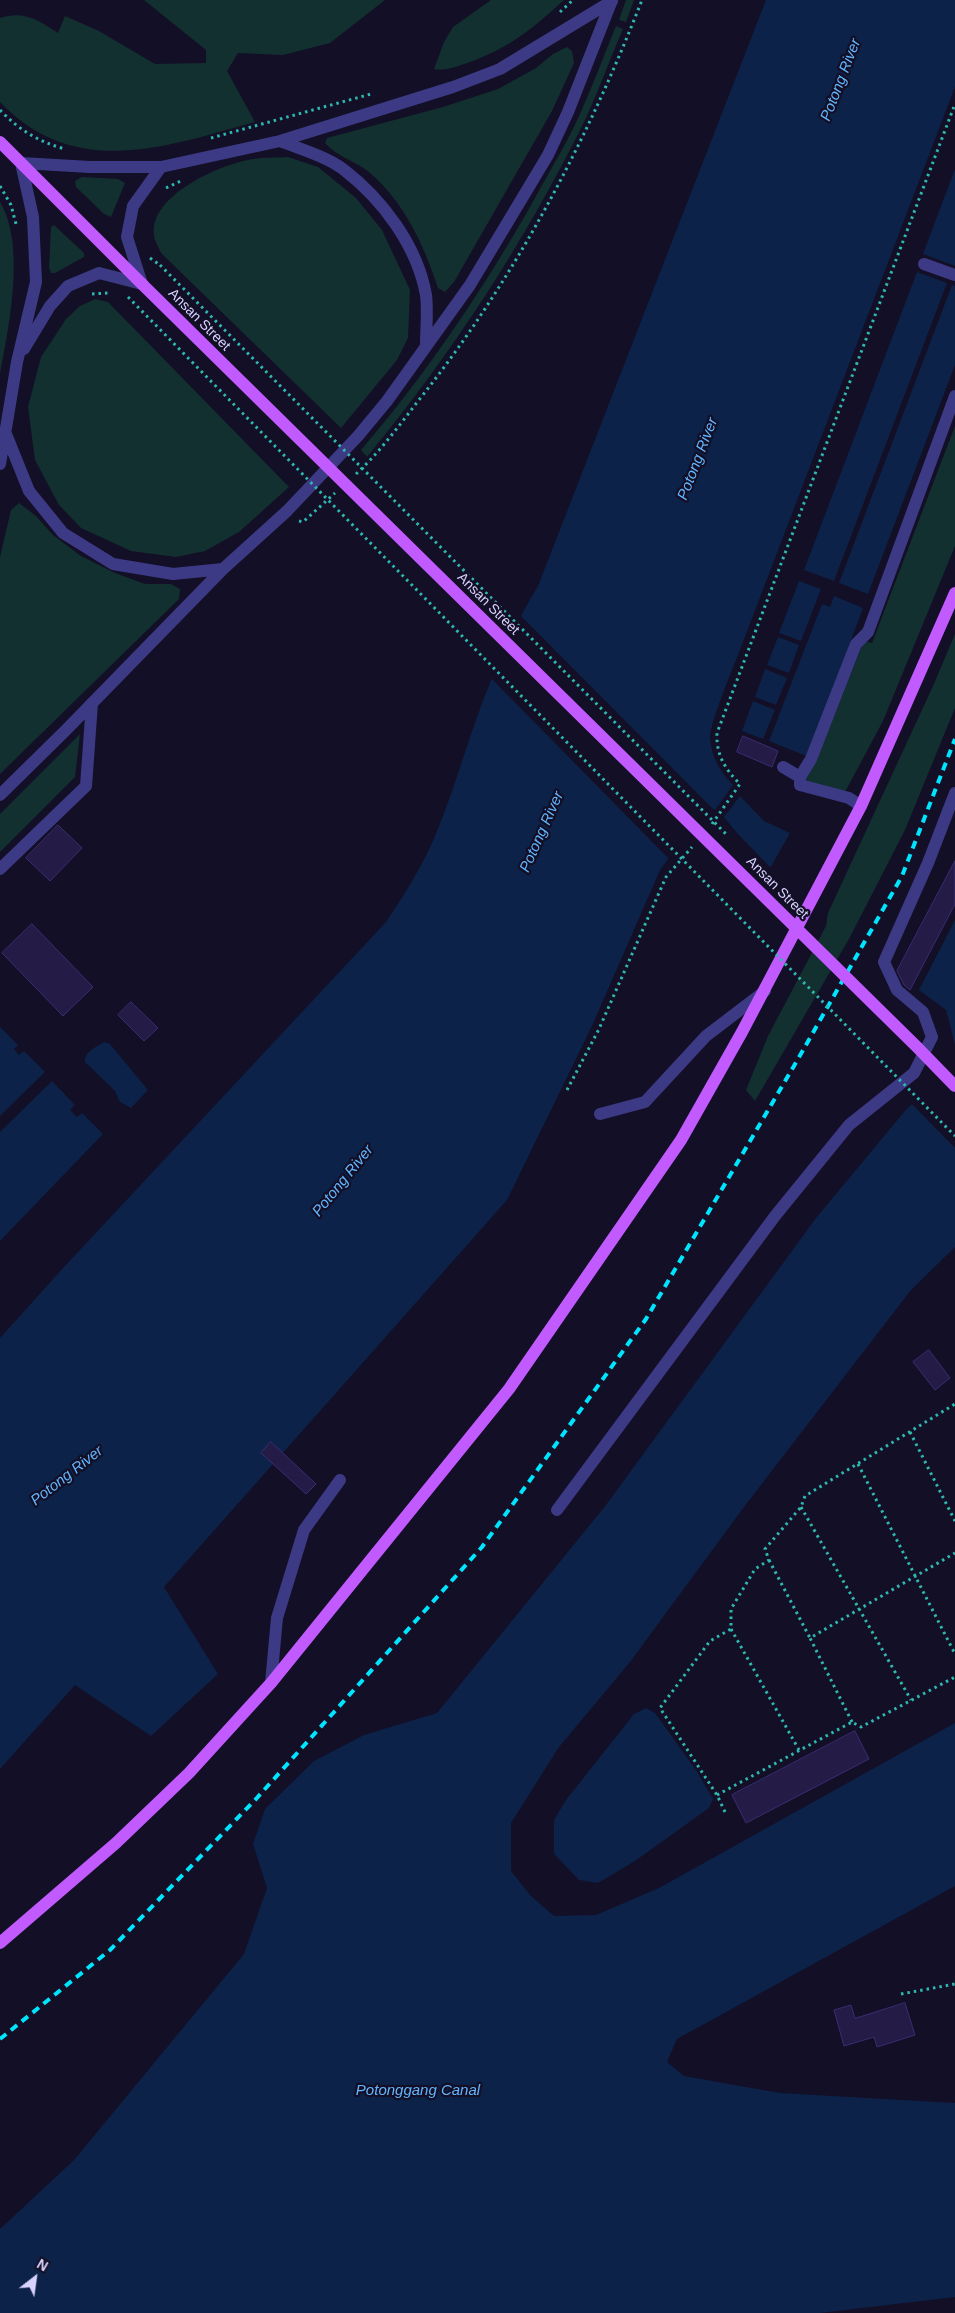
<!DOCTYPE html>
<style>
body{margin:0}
#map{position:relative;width:955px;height:2313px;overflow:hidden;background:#130f26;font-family:Helvetica,sans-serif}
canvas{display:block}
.north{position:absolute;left:10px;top:2253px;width:50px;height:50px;-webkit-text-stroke:4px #130f26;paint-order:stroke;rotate:30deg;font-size:14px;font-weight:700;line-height:20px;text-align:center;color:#d9d4ff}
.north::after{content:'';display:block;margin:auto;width:18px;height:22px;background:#d9d4ff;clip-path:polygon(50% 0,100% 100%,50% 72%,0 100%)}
</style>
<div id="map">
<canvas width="955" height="2313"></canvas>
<div class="north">N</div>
</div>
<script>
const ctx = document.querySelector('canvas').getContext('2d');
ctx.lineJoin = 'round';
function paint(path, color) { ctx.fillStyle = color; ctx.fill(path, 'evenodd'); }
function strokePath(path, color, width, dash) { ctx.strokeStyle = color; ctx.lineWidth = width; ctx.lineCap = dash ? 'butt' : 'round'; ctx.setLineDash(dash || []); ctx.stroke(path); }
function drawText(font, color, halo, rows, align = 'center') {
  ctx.font = font + ' Helvetica,sans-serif'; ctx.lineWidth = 4.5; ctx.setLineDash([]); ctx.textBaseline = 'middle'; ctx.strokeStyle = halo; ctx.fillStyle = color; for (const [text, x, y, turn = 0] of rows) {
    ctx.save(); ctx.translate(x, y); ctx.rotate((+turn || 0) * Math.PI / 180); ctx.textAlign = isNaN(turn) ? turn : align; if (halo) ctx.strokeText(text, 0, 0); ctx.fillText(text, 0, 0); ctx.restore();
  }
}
paint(new Path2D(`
 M144,0h241l-55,43 -47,12 -45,-2 -11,18 28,51c-90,25 -181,58 -255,-20v-84c23,-8 39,2 58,15l7,-17 34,15 56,33 51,-1v-13z
 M491,0h73c-32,29 -54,48 -97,63 -12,4 -21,8 -33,6l10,-27 9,-15z
 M626,0h8l-8,22 -7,-2z
 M616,26l7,3c-13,30 -24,61 -38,91 -59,120 -133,234 -218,337l-6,-7c67,-78 124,-163 174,-252 15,-28 32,-55 45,-84 13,-29 24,-59 36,-88z
 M567,47l5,4 2,12 -22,48 -98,171 -9,10 -7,-4c-14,-42 -33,-85 -68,-115 -14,-12 -33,-16 -45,-30l2,-5 116,-31 55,-18 38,-21 17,-14z
 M288,157l30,10 38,31 26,32 28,60 -2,48 -11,22 -56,68 -180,-175c-2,-5 -7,-13 -7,-18 -5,-40 67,-71 99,-76 11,-2 23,-1 35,-2z
 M82,177l36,2 7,4 -14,34 -7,-3 -28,-27 -1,-6z
 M0,202c26,43 9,124 0,172z
 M54,225l30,28v4l-29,16h-4l-2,-5 2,-41z
 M95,299l13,3 181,185 -50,45 -34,19 -29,6 -45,-6 -50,-23 -22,-23 -24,-45 -7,-53 13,-50 25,-38 14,-13z
 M955,426v120l-72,175 -38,71 -33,-7 -7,-6 12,-20 47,-118 8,2z
 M19,503l17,13 17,19 28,21 34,17 30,11h26l9,5 -1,10 -179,175v-217l11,-47z
 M955,634v74l-50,122 -56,109 -94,162 -9,-11 22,-54 58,-110 2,-13 105,-227z
 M80,734l-5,43 -75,75v-38z`), '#12302f');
paint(new Path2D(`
 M766,0h189v87l-217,568c-6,15 -28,69 -28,82 1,19 10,35 23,48l-18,25 -8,-4 -47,64 -68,156 -85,174 -343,387 54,87 -67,62 -76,-51 -75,84v-431l64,-71 322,-345c17,-25 33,-51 46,-79 18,-41 30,-84 45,-126 16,-45 36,-90 61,-131z
 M955,169v97l-32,-12z
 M917,272l30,11 -113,298 -30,-11z
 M952,285l3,1v79l-87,229 -29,-11z
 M799,581l22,8 -20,52 -22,-8z
 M834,596l29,12 -54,145 -3,3 -37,-15 53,-137 8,3z
 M778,637l21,8 -10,28 -22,-8z
 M765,669l22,9 -11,27 -21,-8z
 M753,701l22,9 -12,29 -21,-8z
 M740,796l24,25 26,12 -22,39 -44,-55z
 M955,920v125l-9,-35 -27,-20z
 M0,1027l18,18 -4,4 5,6 5,-4 21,21 -45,44z
 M104,1042l6,2 38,46 -17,18 -11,-6 -5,-11 -30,-29c-1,-10 11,-15 19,-20z
 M955,1060v187l-44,43 -167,217 -114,155 -71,85 -48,76v48l19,24 24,21 42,-1 63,-27 296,-165v163l-278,153 -10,23 17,14 96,17 175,10v194l-135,16h-820v-84l74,-69 170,-206 23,-66 -14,-44 12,-35 49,-48 50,-26 73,-22 169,-208 210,-287 88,-106z
 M52,1081l23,24 -5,5 7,7 5,-4 21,21 -103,107v-109z
 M646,1708l9,5 41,57 17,29 -4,9 -74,53 -37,22 -19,-3 -25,-26v-34l12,-20 68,-86z`), '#0c2248');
paint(new Path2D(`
 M518,613l198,199 -8,-3 -38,51 -180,-183z
 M725,821l48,49 -3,4h-4z
 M955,1057v91l-45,-46z`), '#130f26');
const building = new Path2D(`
 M743,736l35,15 -6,16 -35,-15z
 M58,825l24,23 -32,33 -24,-23z
 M955,861v43l-45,86 -6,-5 -7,-14z
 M32,924l61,63 -30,29 -61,-63z
 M131,1002l27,26 -14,13 -26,-26z
 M929,1350l21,28 -15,12 -22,-28z
 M271,1442l45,42 -10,10 -45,-41z
 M855,1731l14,28 -123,64 -14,-28z
 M905,2003l10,32 -38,12 -3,-10 -30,9 -10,-36 17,-5 4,13z`);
paint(building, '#241b47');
strokePath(building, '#3b2d73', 1);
strokePath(new Path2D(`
 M560,12l13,-12
 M0,110c19,20 39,32 65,39
 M211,138l160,-44
 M0,186l11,19 5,19
 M166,188l17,-8
 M150,258l10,7
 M92,294l17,-1
 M356,474c25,-23 45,-51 66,-78 94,-119 165,-255 220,-396
 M299,521l4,1 32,-29
 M712,824l28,-40c-15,-15 -24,-29 -23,-51l238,-629
 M567,1090l32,-61 67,-152 26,-30
 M910,1432l45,89
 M858,1464l97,190
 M801,1507l110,193
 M769,1560l41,78
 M731,1629l68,121
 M852,1722l-42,-84 145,-85
 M717,1795l135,-73 9,5 94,-50
 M725,1812l-8,-17 -57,-87 50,-67 21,-12v-20l24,-40 14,-9 -4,-11 36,-42 4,-11 150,-92
 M901,1994l54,-10`), '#2fb8b0', 3, [2.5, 4]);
strokePath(new Path2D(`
 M280,141c20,8 45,15 63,28 39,30 74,76 83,126 2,16 0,34 0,50
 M924,264l31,11
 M142,284l-15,-47 6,-31 28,-39
 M24,349l26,-43 18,-20 31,-13 43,11
 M6,434l23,57 34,42 50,31 60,10 50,-5
 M0,464l17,-102 19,-80 -3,-65 -12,-54 69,4h71l119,-26 173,-54 47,-18 112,-68
 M783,767l17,10v8l49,13 12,8
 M800,777l11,-18 45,-115 12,-12 87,-236
 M0,795l66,-65 157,-161 64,-58 71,-75 29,-35 83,-116 78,-130 20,-43 44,-112
 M0,869l86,-83 6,-83
 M600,1114l45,-12 61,-66 59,-45
 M557,1510l218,-294 74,-91 65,-52 18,-36 -9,-25 -26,-22 -13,-28 44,-99 27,-70
 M271,1683l6,-65 27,-88 36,-50`), '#3d3a85', 12);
strokePath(new Path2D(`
 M0,142l142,142
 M0,1943l116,-100 73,-70 82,-90 238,-294 172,-249 61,-108 119,-226 94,-213`), '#c25bff', 12);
strokePath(new Path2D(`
 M0,2039l110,-89 146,-151 226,-252 164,-228 152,-260 104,-183 53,-137`), '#00e5ff', 4, [8, 6]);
strokePath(new Path2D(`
 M160,265l566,569
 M128,297l827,839`), '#2fb8b0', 3, [2.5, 4]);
strokePath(new Path2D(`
 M142,284l775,763 38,39`), '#c25bff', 12);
drawText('14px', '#d9d4ff', '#130f26', [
 ["Ansan Street",199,320,45],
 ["Ansan Street",488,604,45],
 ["Ansan Street",777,888,45]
]);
drawText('italic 15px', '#62b6ff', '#130f26', [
 ["Potong River",841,80,-69],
 ["Potong River",698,459,-69],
 ["Potong River",542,832,-66],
 ["Potong River",343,1181,-51],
 ["Potong River",67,1476,-38],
 ["Potonggang Canal",418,2091]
]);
</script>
